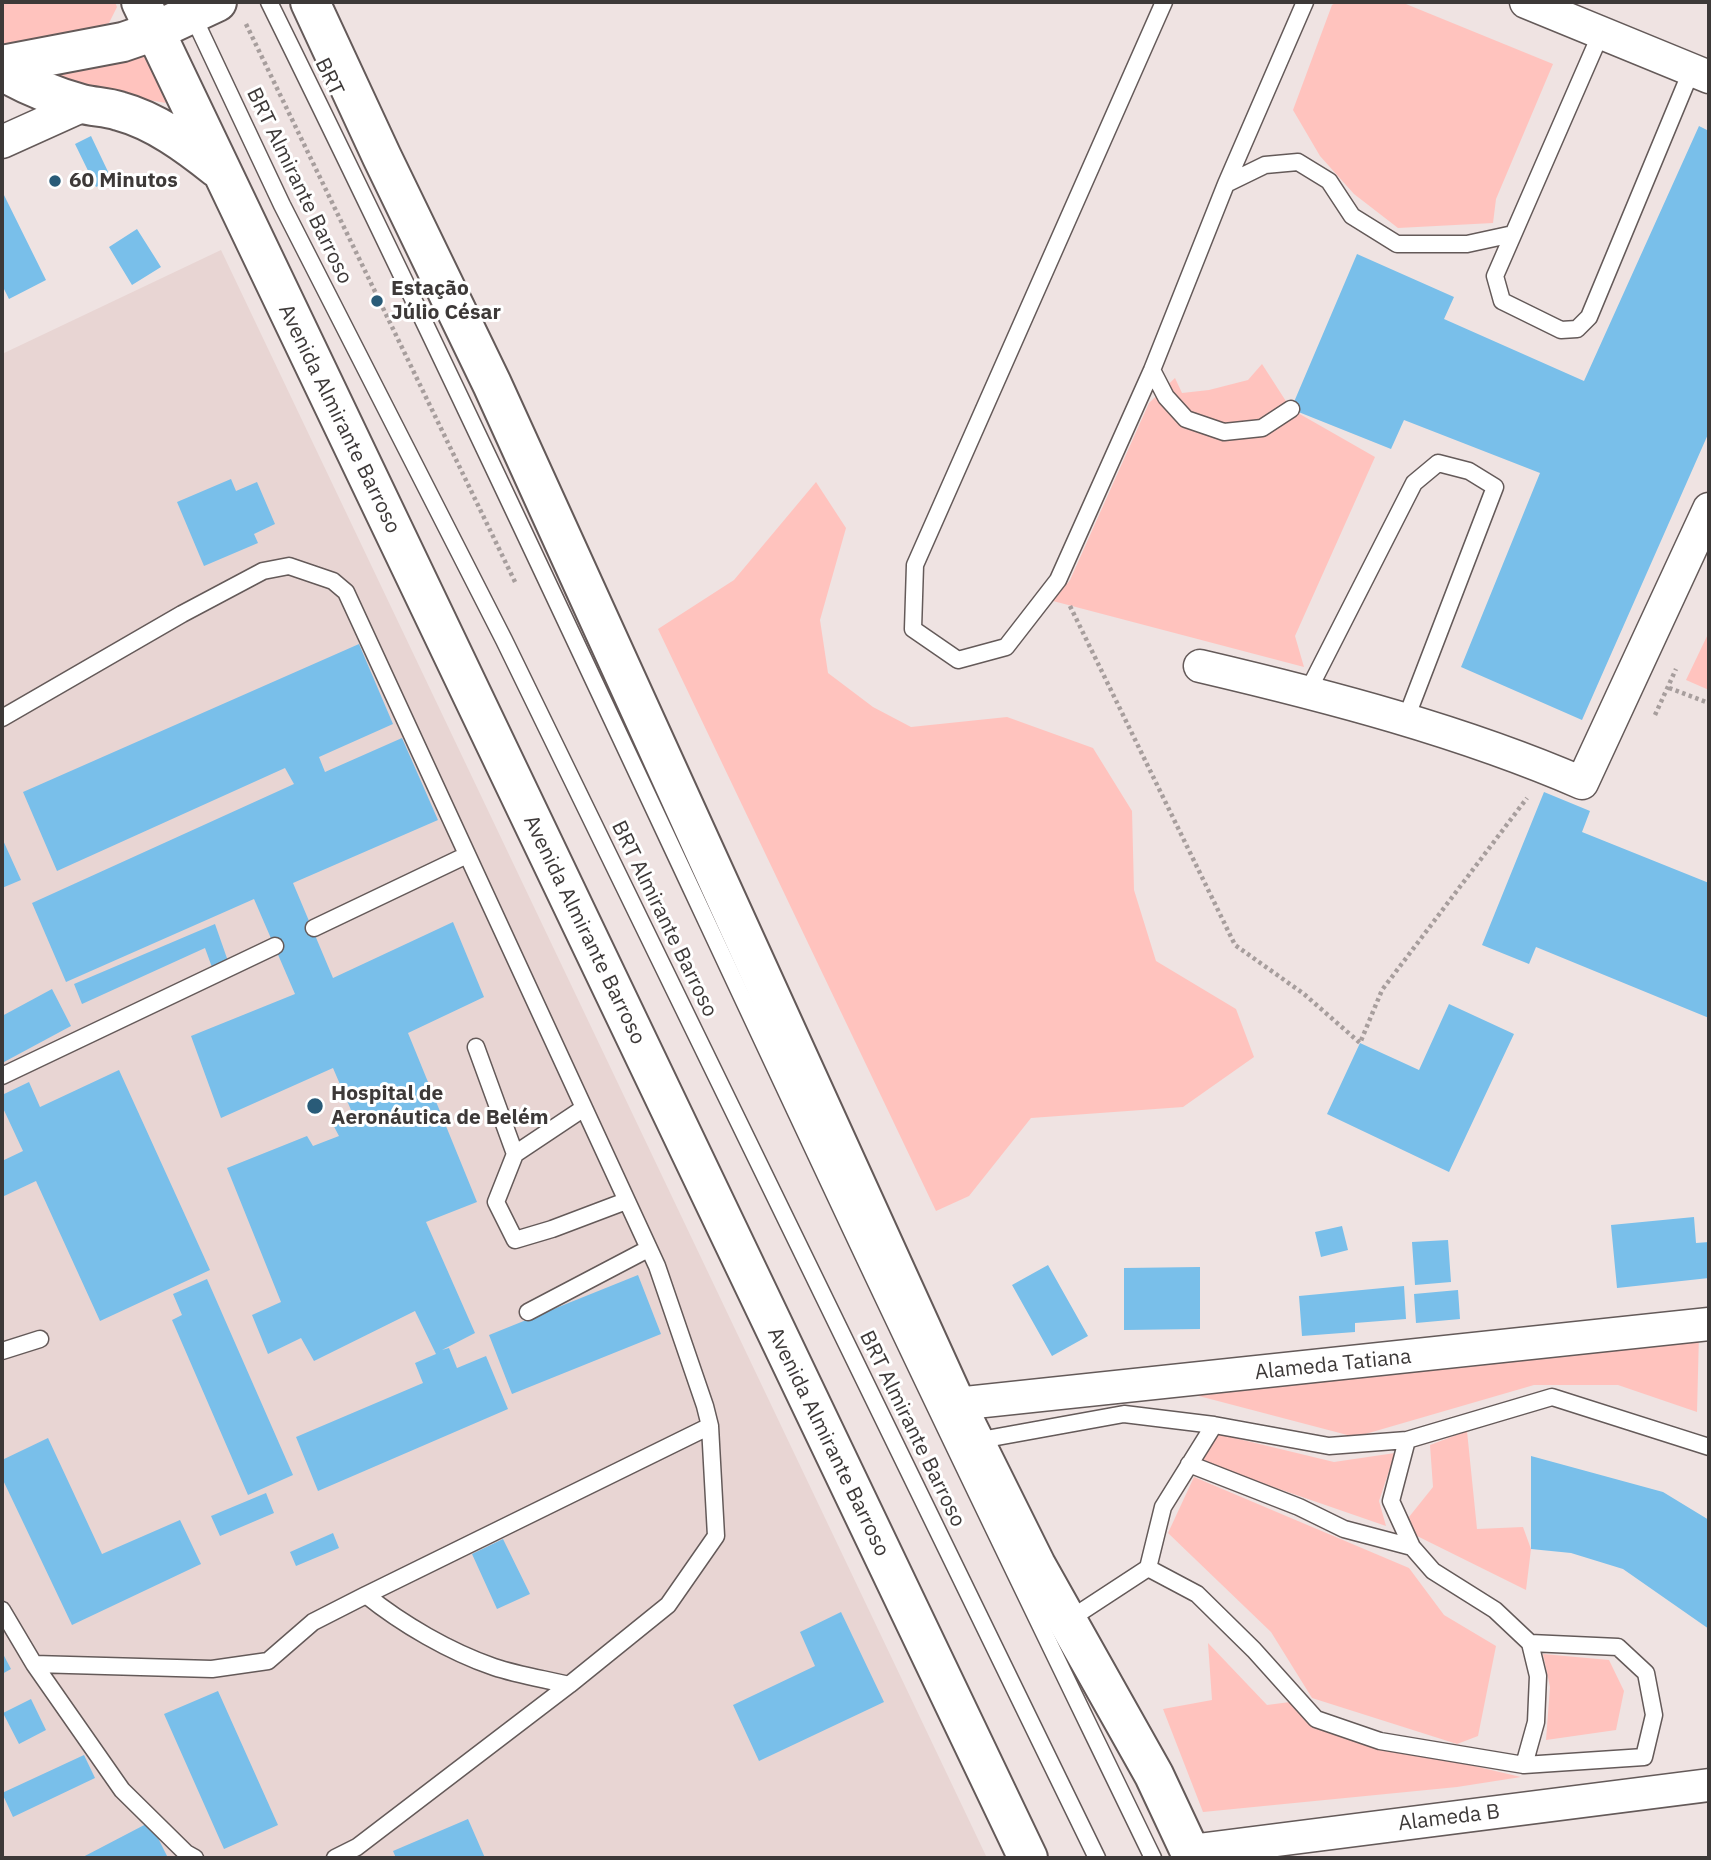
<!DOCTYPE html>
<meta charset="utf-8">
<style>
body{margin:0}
#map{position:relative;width:1711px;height:1860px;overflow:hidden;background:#efe3e2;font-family:"IBM Plex Sans",sans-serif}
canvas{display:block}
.frame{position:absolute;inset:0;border:4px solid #3d3938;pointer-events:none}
</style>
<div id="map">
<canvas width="1711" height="1860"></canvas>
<div class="frame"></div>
</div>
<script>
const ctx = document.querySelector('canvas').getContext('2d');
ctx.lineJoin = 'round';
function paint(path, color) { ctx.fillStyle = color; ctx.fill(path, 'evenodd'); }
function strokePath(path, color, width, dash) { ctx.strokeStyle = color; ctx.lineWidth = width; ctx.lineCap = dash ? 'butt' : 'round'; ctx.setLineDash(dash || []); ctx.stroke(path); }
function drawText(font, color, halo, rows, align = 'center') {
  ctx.font = font + ' "IBM Plex Sans",sans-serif'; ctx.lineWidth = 6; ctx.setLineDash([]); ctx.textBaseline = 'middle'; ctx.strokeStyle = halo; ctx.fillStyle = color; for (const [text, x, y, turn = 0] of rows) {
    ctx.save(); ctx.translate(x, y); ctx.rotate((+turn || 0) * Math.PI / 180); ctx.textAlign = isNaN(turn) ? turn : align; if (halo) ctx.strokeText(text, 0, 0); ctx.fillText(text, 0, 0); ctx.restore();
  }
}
paint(new Path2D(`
 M221,250l766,1608h-985v-1504z`), '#e8d5d3');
paint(new Path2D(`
 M2,2h113l2,5 -8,16 -91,29 -16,1z
 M1337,2h64l152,62 -57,135 -3,24 -95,5 -44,-34 -34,-38 -27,-46 39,-105z
 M141,47l25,56 -103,-18 -5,-16z
 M1262,364l29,45 84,48 -80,179 9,31 -251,-66 17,-21 79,-177 26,-25 7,15 27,-3 39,-10z
 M816,482l30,46 -26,92 8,53 45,34 38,20 96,-10 86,31 39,63 2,79 22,71 80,48 18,48 -71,50 -152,11 -62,78 -33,15 -278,-582 76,-49z
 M1709,632v58l-23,-10z
 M1699,1334l-2,78 -79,-27h-84l-179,52 -160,-42z
 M1467,1431l10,98 46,-2 8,22 -5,41 -111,-55 -6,-18 24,-30 -3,-42z
 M1218,1434l116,28 61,-9 -16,48 7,25 -185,-64z
 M1194,1477l215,91 35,47 52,31 -18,90 -21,8 -145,-46 -41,-66 -103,-99z
 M1208,1643l59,62 23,-3 30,28 201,47 -64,10 -254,25 -40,-103 49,-9z
 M1543,1654l66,6 15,31 -8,39 -70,10 4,-53z`), '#ffc3be');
paint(new Path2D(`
 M1699,126l10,5v301l-127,288 -121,-53 79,-194 -136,-53 -13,29 -100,-40 66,-155 97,43 -10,22 140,62z
 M91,136l21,44 -16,7 -21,-43z
 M2,191l44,89 -37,19 -7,-14z
 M137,229l24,38 -29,18 -23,-38z
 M231,479l5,12 21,-9 18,42 -21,10 4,9 -54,23 -27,-64z
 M359,644l34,80 -74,33 6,15 77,-34 36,82 -145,63 40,95 120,-56 31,75 -76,36 69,169 -51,20 49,111 -33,17 7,-2 8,20 29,-12 22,53 -190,82 -22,-54 127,-54 -8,-20 21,-9 -21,-43 -101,50 -13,-23 -33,16 -16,-39 29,-13 -54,-134 80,-32 6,10 26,-10 -8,-15 20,-11 -18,-42 -112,50 -30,-82 104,-42 -41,-95 -188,83 -34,-79 262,-119 -9,-16 -228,103 -34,-79z
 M1544,792l46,19 -8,21 127,51v135l-173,-71 -7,17 -47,-19z
 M2,838l19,42 -19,8z
 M215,924l14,40 -16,6 -8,-22 -123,56 -8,-20z
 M52,989l19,37 -67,36 -2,-4v-42z
 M1449,1004l65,30 -65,138 -122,-58 33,-71 59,27z
 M119,1070l91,200 -110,51 -64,-140 -34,16v-36l21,-10 -21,-45v-11l27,-13 11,25z
 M1694,1217l2,26 13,-1v36l-92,10 -6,-63z
 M1342,1226l6,24 -27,7 -6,-25z
 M1448,1240l3,42 -36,3 -3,-43z
 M1048,1265l40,71 -36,20 -40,-71z
 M1200,1267v62l-76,1v-62z
 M638,1275l23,59 -149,60 -23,-59z
 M207,1279l86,196 -45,20 -76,-175 10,-5 -9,-21z
 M1404,1286l2,33 -51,4v9l-53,4 -3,-40z
 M1458,1290l2,29 -44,4 -2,-29z
 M48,1438l54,116 78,-34 21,44 -129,61 -70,-147v-18z
 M1531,1456l132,36 46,28v109l-86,-60 -52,-16 -40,-4z
 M266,1493l8,20 -54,23 -9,-20z
 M333,1533l6,15 -43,18 -6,-14z
 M503,1539l27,55 -33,15 -25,-55z
 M841,1612l43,90 -125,59 -26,-56 82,-39 -15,-34z
 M2,1652l9,17 -9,5z
 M218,1691l60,134 -54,24 -60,-135z
 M31,1699l15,31 -27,14 -16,-31z
 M84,1755l11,23 -82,39 -11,-24z
 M468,1819l17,39h-89l-3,-7z
 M150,1822l18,36h-87z`), '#79bfea');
const lane = new Path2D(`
 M269,2c196,398 382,802 571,1204 102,218 208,435 313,652
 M1164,2l-249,563 -2,64 45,31 48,-13 52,-67 94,-210 74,-186 79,-182
 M192,14l90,191 222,435 593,1218
 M1601,33l-106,243 7,25 59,29 16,-1 12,-12 103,-248
 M1226,184l39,-19 33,-3 31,19 23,35 45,28h70l46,-10
 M1152,370l14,27 20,22 38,13 38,-4 29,-19
 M1308,691l106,-208 24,-20 31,8 26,16 -90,234
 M2,718l180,-104 81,-43 26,-5 44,15 13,11 311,674 48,140 5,20 6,110 -48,69 -99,80 -212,162 -22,11
 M314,928l153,-73
 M476,1047l39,107
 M2,1076l273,-130
 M584,1108l-69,46 -19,48 19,38 37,-11 74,-28
 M528,1312l120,-63
 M2,1351l38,-12
 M975,1441l149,-27 90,11
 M1189,1464l110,43 45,22 68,18
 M1148,1568l49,26 57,56 62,69 64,22 144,24 120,-8 10,-42 -8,-42 -28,-26 -88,-4
 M366,1595l344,-169
 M2,1610l32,54 88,126 64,63 9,5
 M1067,1621l81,-53 15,-61 51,-82 115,21 78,-6
 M34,1664l178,5 56,-8 45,-39 53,-27c36,29 84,57 128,72 24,8 50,12 75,18
 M1524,1765l12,-43 2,-46 -8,-33 -35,-33 -62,-39 -21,-24 -21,-46 16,-61 145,-43 157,50`);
const street = new Path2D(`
 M1526,2l183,75
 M2,142l82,-37
 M1200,666c128,30 262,65 382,117l127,-274
 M956,1404l753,-80
 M1190,1851l519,-66`);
const primary = new Path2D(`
 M2,65l121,-23 32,-11 62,-29`);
const highway = new Path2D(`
 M141,2l887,1856
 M310,2l72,155 110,227 464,1020 80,161 118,210 39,83
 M2,71c26,15 50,25 80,33 12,3 25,3 37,7 37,10 69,34 98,57`);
strokePath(lane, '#645a59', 19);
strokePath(street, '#645a59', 35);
strokePath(primary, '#645a59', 42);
strokePath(highway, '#645a59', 42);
strokePath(new Path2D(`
 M246,24l270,560
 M1070,606l165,339 69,49 56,49 22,-53 145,-192
 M1669,688l40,15
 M1655,715l21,-46`), '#a79e9d', 4.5, [3.5, 3.5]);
strokePath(lane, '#fff', 16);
strokePath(street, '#fff', 32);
strokePath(primary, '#fff', 38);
strokePath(highway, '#fff', 38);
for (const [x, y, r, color] of [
 [55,181,7,"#295b78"],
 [377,301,7,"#295b78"],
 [315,1106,9,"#295b78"]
]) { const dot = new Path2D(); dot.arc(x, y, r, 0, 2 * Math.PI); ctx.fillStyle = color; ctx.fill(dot); strokePath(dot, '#fff', 2.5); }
drawText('21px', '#3d3938', '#fff', [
 ["BRT",329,77,64],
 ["BRT Almirante Barroso",299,186,64],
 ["Avenida Almirante Barroso",339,419,64],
 ["BRT Almirante Barroso",664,919,64],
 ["Avenida Almirante Barroso",584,930,64],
 ["Alameda Tatiana",1333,1365,-6],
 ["BRT Almirante Barroso",912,1429,64],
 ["Avenida Almirante Barroso",828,1442,64],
 ["Alameda B",1449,1818,-7]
]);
drawText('bold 21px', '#3d3938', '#fff', [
 ["60 Minutos",69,181],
 ["Estação",391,289],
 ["Júlio César",391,313],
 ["Hospital de",331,1094],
 ["Aeronáutica de Belém",331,1118]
], 'left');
</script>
